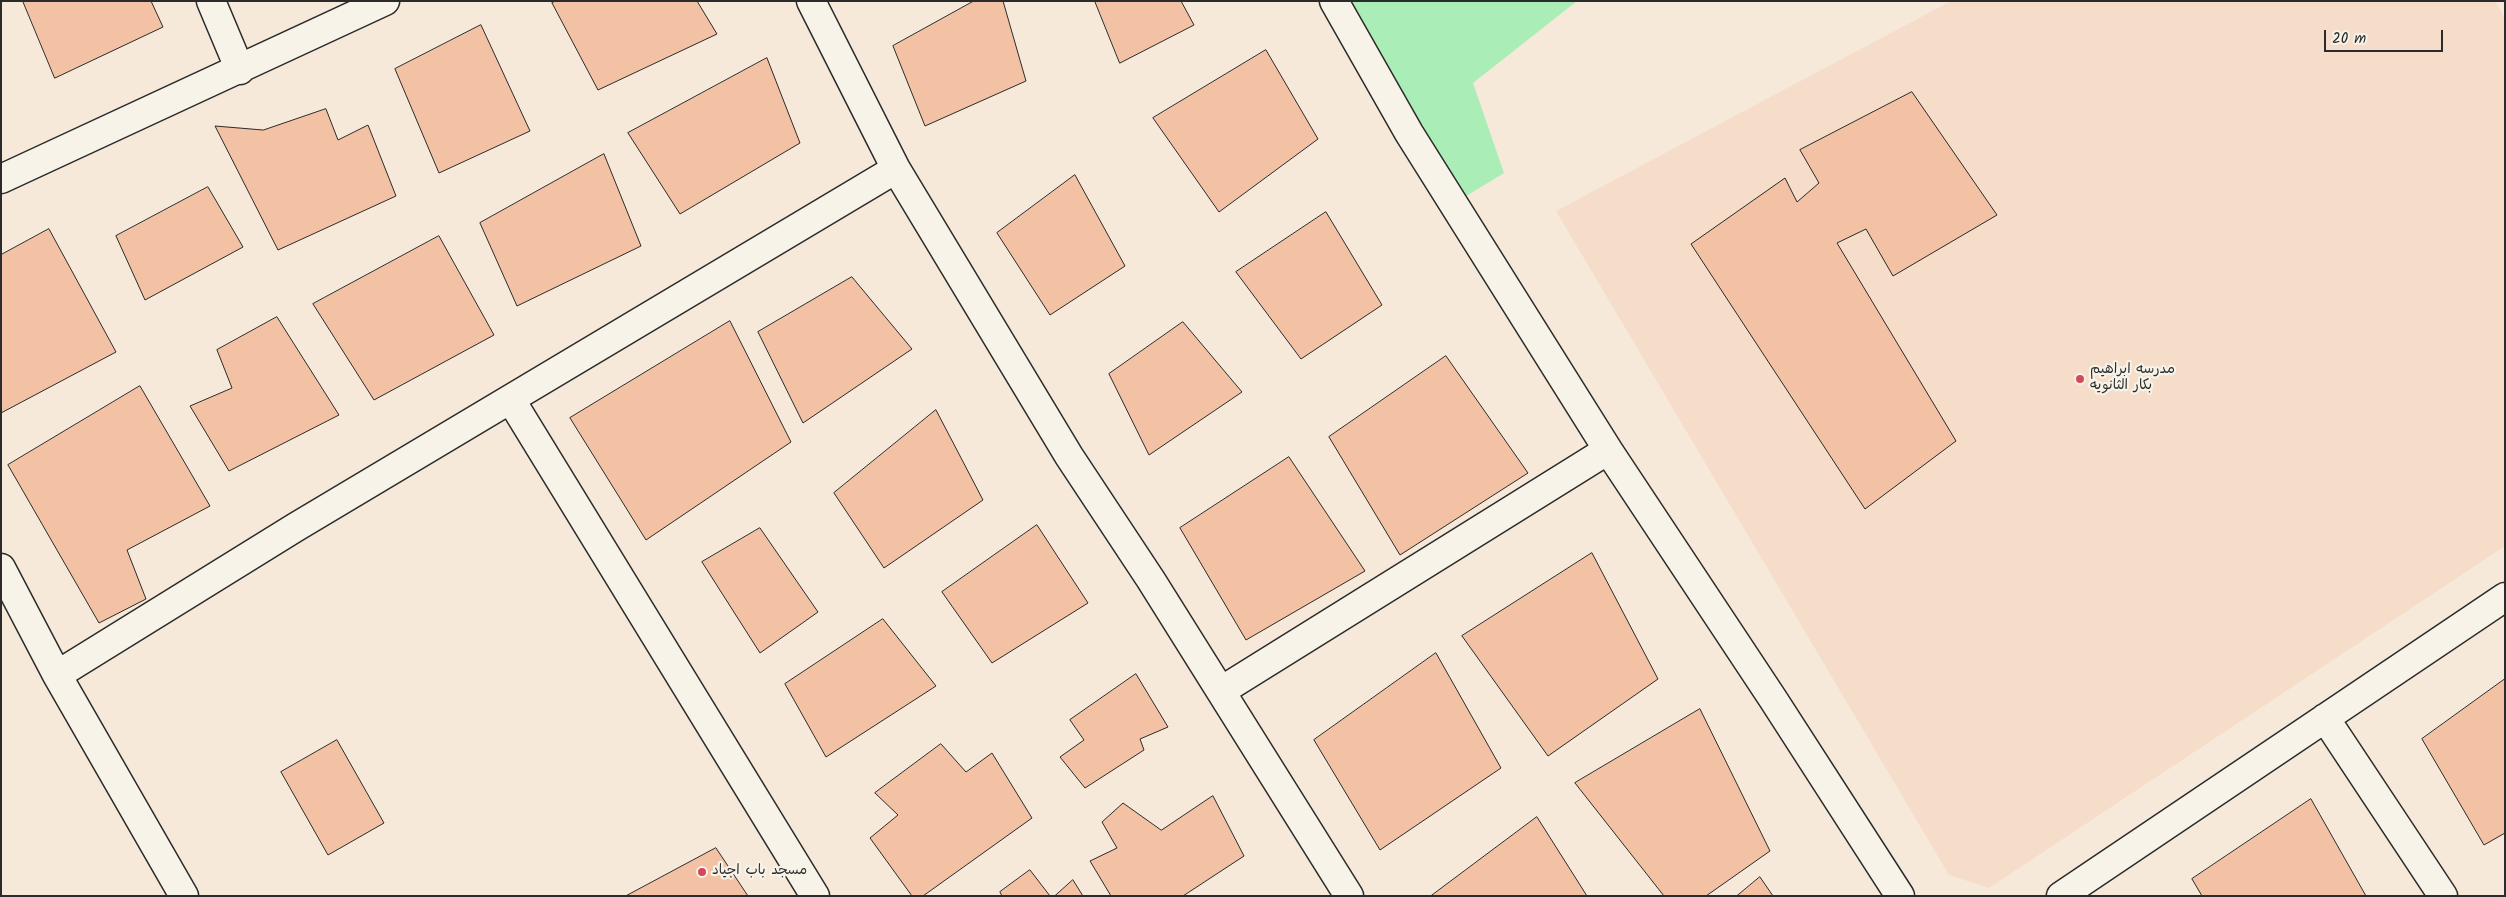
<!DOCTYPE html>
<meta charset="utf-8">
<style>
body{margin:0}
#map{position:relative;width:2506px;height:897px;overflow:hidden;background:#f6e9da;font-family:Kalam,sans-serif}
canvas{display:block}
.frame{position:absolute;inset:0;border:2px solid #2b2b2b;pointer-events:none}
.scale{position:absolute;left:2324px;top:30px;width:119px;height:22px;box-sizing:border-box;border:2px solid #2b2b2b;border-top:0;padding-left:6px;font-size:15px;line-height:18px;white-space:nowrap;color:#2b2b2b;-webkit-text-stroke:4px #f7f3e8;paint-order:stroke}
</style>
<div id="map">
<canvas width="2506" height="897"></canvas>
<div class="frame"></div>
<div class="scale">20 m</div>
</div>
<script>
const ctx = document.querySelector('canvas').getContext('2d');
ctx.lineJoin = 'round';
function paint(path, color) { ctx.fillStyle = color; ctx.fill(path, 'evenodd'); }
function strokePath(path, color, width, dash) { ctx.strokeStyle = color; ctx.lineWidth = width; ctx.lineCap = dash ? 'butt' : 'round'; ctx.setLineDash(dash || []); ctx.stroke(path); }
function drawText(font, color, halo, rows, align = 'center') {
  ctx.font = font + ' Kalam,"Playpen Sans Arabic",sans-serif'; ctx.lineWidth = 4.5; ctx.setLineDash([]); ctx.textBaseline = 'middle'; ctx.strokeStyle = halo; ctx.fillStyle = color; for (const [text, x, y, turn = 0] of rows) {
    ctx.save(); ctx.translate(x, y); ctx.rotate((+turn || 0) * Math.PI / 180); ctx.textAlign = isNaN(turn) ? turn : align; if (halo) ctx.strokeText(text, 0, 0); ctx.fillText(text, 0, 0); ctx.restore();
  }
}
paint(new Path2D(`
 M1951,1h544l10,17v528l-516,342 -40,-13 -393,-664z`), '#f5ddca');
paint(new Path2D(`
 M1351,1h226l-104,82 31,90 -46,28z`), '#abedb7');
const building = new Path2D(`
 M23,1h128l12,26 -108,51z
 M556,1h141l20,33 -119,56 -46,-87z
 M974,1h29l23,80 -101,45 -32,-80z
 M1095,1h86l13,24 -74,38z
 M481,25l49,106 -91,42 -44,-104z
 M1266,50l52,89 -99,73 -66,-94z
 M767,58l33,85 -120,71 -52,-81z
 M1912,92l85,123 -104,61 -27,-47 -29,14 119,198 -91,68 -174,-265 94,-66 12,24 22,-19 -19,-33z
 M326,109l12,31 30,-15 28,71 -118,54 -63,-124 48,4z
 M604,154l37,92 -124,60 -37,-83z
 M1075,175l50,91 -75,49 -53,-82z
 M208,187l35,60 -98,53 -29,-64z
 M1326,212l56,93 -81,54 -65,-87z
 M49,229l67,123 -115,61v-158z
 M439,236l55,99 -120,65 -61,-96z
 M852,277l60,72 -109,74 -45,-91z
 M277,317l62,98 -110,56 -39,-65 42,-18 -15,-38z
 M730,321l61,121 -145,98 -76,-122z
 M1183,322l59,70 -93,63 -40,-81z
 M1446,356l82,117 -128,82 -71,-118z
 M140,386l70,120 -83,44 19,49 -47,24 -91,-158z
 M936,410l47,90 -99,68 -50,-75z
 M1289,457l76,114 -119,69 -66,-112z
 M1037,525l51,78 -96,60 -50,-71z
 M760,528l58,84 -58,41 -58,-91z
 M1592,553l66,126 -110,77 -86,-120z
 M883,619l53,67 -110,71 -41,-73z
 M1436,653l65,115 -121,82 -66,-110z
 M1136,674l32,53 -28,12 4,11 -59,38 -25,-31 24,-17 -14,-20z
 M2505,679v154l-21,12 -62,-106z
 M1700,709l70,142 -64,45h-42l-89,-113z
 M337,740l47,83 -56,32 -47,-83z
 M941,744l25,28 26,-19 40,65 -109,78h-11l-42,-58 28,-23 -23,-22z
 M1213,796l31,60 -61,40h-72l-21,-35 27,-13 -15,-26 21,-19 38,27z
 M2311,799l55,97h-164l-10,-17z
 M1537,817l50,79h-156z
 M716,848l32,48h-122z
 M1030,870l20,26h-48l-2,-4z
 M1760,877l13,19h-36z
 M1073,880l10,16h-28z`);
paint(building, '#f3c1a4');
strokePath(building, '#2b2b2b', 1);
const street = new Path2D(`
 M211,1l29,69
 M811,1l85,168 173,287 82,124 198,316
 M1334,1l75,132 199,317 165,249 127,197
 M1,179l384,-178
 M511,400l304,496
 M1,568l56,107 127,221
 M57,675l239,-148 600,-358
 M1221,691l387,-241
 M2325,718l118,178
 M2061,896l444,-299`);
strokePath(street, '#2b2b2b', 31);
strokePath(street, '#f7f3e8', 28);
for (const [x, y, r, color] of [
 [2080,379,5,"#d1495b"],
 [702,872,5,"#d1495b"]
]) { const dot = new Path2D(); dot.arc(x, y, r, 0, 2 * Math.PI); ctx.fillStyle = color; ctx.fill(dot); strokePath(dot, '#f7f3e8', 2); }
drawText('14px', '#2b2b2b', '#f7f3e8', [
 ["مدرسه ابراهيم",2090,371],
 ["بكار الثانويه",2090,387],
 ["مسجد باب اجياد",712,872]
], 'left');
</script>
